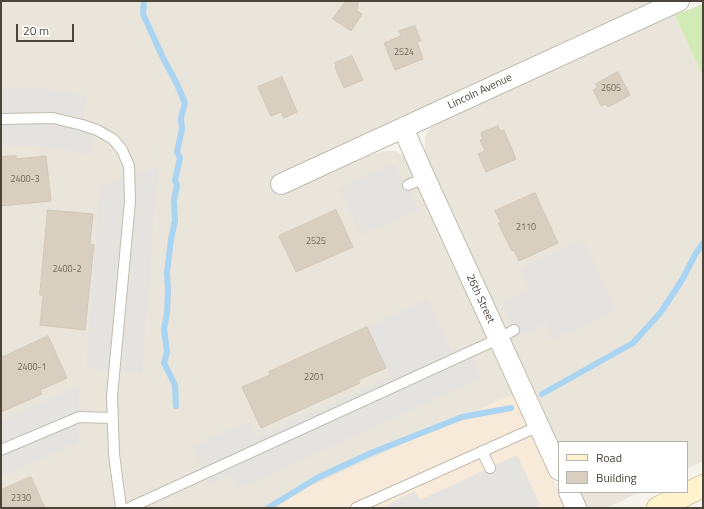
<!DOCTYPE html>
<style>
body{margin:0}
#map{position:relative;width:704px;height:509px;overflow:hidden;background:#f6f3ec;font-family:"Titillium Web",sans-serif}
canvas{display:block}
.frame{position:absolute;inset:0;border:2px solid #4b4439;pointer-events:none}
.legend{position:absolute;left:558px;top:441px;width:130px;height:52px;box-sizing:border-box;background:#fff;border:1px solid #b7b4b0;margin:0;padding:5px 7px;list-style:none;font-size:12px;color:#4b4439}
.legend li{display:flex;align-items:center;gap:8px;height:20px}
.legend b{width:20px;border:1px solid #b7b4b0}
.scale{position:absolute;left:16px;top:24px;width:58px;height:18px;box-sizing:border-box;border:2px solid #4b4439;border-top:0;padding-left:5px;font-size:12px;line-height:14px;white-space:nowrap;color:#4b4439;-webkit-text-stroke:3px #fff;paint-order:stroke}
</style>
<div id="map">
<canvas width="704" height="509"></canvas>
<div class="frame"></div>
<ul class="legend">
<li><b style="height:5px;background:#fff3cd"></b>Road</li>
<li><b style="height:11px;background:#d8cfc1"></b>Building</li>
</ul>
<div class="scale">20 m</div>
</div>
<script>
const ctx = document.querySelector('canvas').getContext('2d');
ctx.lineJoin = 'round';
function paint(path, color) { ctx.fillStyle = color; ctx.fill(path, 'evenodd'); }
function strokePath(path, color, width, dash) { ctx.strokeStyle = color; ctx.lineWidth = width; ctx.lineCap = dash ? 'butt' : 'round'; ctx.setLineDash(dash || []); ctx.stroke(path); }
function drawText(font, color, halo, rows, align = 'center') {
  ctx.font = font + ' "Titillium Web",sans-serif'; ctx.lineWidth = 3; ctx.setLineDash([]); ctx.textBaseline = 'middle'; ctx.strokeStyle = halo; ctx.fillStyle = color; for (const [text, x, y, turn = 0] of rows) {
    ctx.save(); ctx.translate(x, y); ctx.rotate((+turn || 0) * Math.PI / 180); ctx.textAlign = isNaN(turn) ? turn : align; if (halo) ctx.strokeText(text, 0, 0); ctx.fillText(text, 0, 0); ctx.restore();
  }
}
paint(new Path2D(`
 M1,1h660l-376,192 86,-38 12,-4h13l5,3 4,4 109,236 -251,114h-262z
 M675,15l28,62v384l-16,8v-27h-128v5l-129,-281 -5,-13v-15l3,-8 6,-5z
 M579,492h61l-33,16h-17l-4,-2z`), '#eae5da');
paint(new Path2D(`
 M514,394l52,114h-303z`), '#f7ead8');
paint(new Path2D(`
 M703,4v73l-28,-62z`), '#d2eab5');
paint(new Path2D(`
 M23,87l27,2 36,7 -4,29 15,5 -8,25 -44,-9 -44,-1v-57z
 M394,163l11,23 3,-1 11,25 -58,25 -22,-47z
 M158,167l-16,207 -56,-6 14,-182z
 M583,239l33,72 -63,29 -7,-16 -29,13 -16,-34 29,-13 -10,-21z
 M427,299l28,60 14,-7 12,26 -245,112 -7,-15 -20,10 -17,-38 57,-26 8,17 133,-61 -22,-50z
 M79,386v56l-78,34v-55z
 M517,455l23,50 -6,3h-146l-1,-3 28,-14 5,9z`), '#e5e3e0');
strokePath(new Path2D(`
 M144,1l-1,13 20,44 13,24 9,21 -4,15 1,11 -5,23 3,6 -5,22 2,6 -3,14 1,21 -4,18 -4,34 1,18 -1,22 -3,16 3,23 -3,11 11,22 1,21
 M542,394l91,-51 28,-31 21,-32 13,-25 8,-12
 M268,508l49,-30 54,-25 91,-36 49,-9`), '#a9d4f2', 6);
const building = new Path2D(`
 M346,1h12l-1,10 5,3 -11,17 -18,-12z
 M415,26l6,15 -4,1 6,17 -28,11 -11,-27 17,-7 -2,-5z
 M352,56l11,24 -19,8 -9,-21 1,-1 -1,-3z
 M618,72l12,23 -22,12 -2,-3 -5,2 -8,-16 4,-2 -1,-4z
 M282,77l15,35 -13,6 -3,-6 -10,4 -13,-29z
 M498,126l2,5 4,-1 12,29 -30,13 -8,-18 7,-3 -5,-11 3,-1 -2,-6z
 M16,156v3l30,-3 5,45 -50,5v-49z
 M535,193l23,50 -39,18 -5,-11 -2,1 -14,-28 3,-1 -6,-11z
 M48,210l45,4 -3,30 4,1 -9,85 -45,-5 3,-29 -3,-1z
 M336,210l17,37 -57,25 -17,-36z
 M367,327l19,41 -28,12 2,3 -99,45 -19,-41 28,-12 -1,-3z
 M48,336l19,42 -27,12 2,4 -41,18v-54z
 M31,477l14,31h-44v-18z`);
paint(building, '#d8cfc1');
strokePath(building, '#d3c7b4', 1);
const service = new Path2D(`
 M1,119l52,-1 29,7 15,5 16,9 9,11 7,16 1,35 -18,195 2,58 7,54
 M408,185l17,-7
 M1,450l78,-33 33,1
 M482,451l8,17
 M129,508l369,-169 16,-9
 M356,508l183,-82`);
const minor = new Path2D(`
 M403,128l22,50 134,292
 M281,184l398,-183
 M569,492l7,16`);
const secondary = new Path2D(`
 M658,508l45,-22`);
strokePath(service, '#c2bbae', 12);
strokePath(minor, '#c2bbae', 22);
strokePath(secondary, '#d6c79b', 24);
strokePath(service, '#fff', 10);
strokePath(minor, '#fff', 20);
strokePath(secondary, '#fff3cd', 22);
drawText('9px', '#6e675b', null, [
 ["2524",404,53],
 ["2605",611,89],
 ["2400-3",25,180],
 ["2110",526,228],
 ["2525",316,242],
 ["2400-2",67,270],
 ["2400-1",32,368],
 ["2201",314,378],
 ["2330",21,499]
]);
drawText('11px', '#4b4439', '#fff', [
 ["Lincoln Avenue",480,92,-25],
 ["26th Street",480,299,65]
]);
</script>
